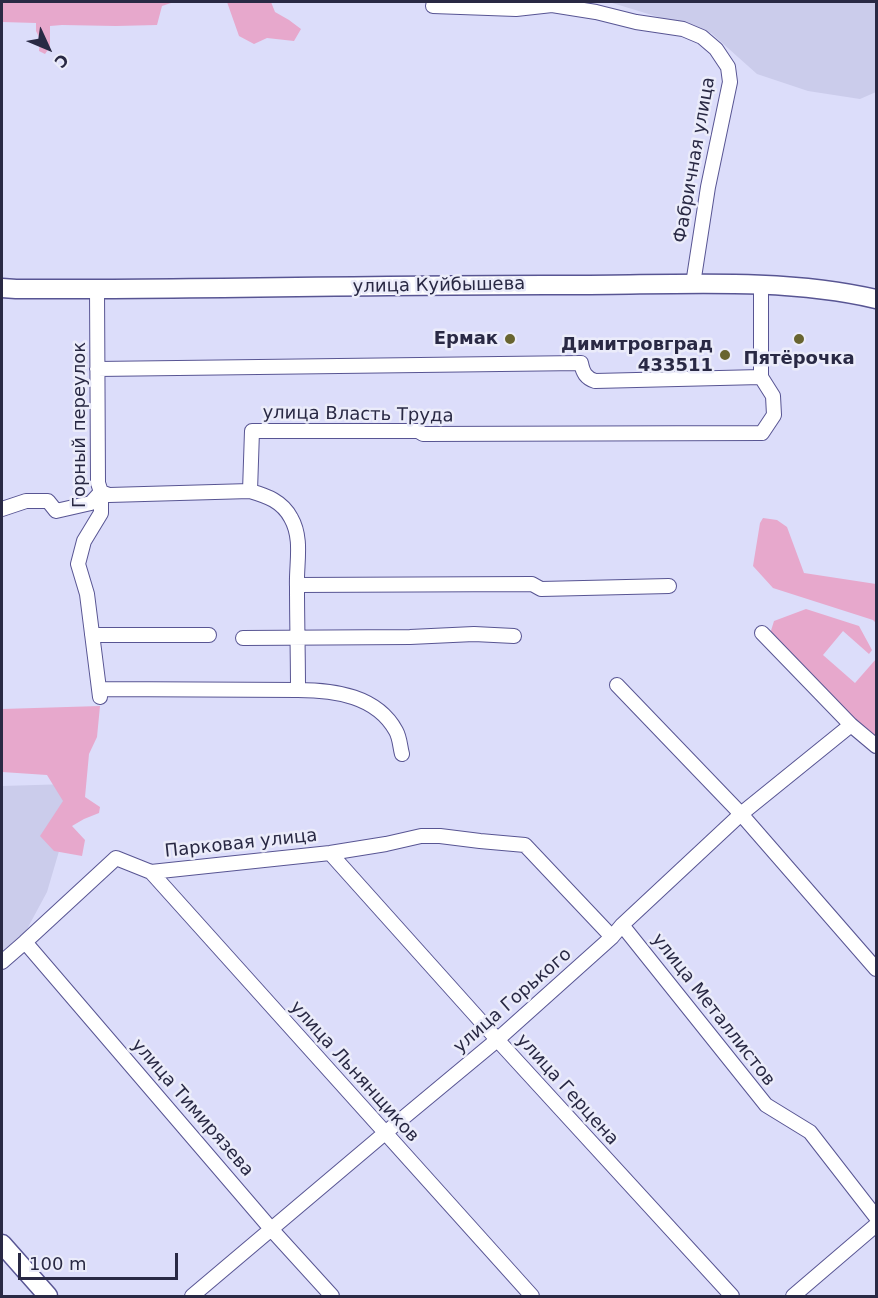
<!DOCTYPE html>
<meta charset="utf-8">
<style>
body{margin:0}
#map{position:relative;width:878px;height:1298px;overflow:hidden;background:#dcddfa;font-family:"DejaVu Sans",sans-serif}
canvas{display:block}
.frame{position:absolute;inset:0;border:3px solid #292944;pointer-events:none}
.north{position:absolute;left:18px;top:18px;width:60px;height:60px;-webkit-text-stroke:4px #ebecfa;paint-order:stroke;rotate:134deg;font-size:16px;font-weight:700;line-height:24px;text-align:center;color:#292944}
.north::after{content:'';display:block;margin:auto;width:21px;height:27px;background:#292944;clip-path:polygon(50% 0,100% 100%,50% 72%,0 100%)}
.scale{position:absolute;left:18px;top:1253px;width:160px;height:27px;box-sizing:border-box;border:3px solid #292944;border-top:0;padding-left:8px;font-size:18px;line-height:21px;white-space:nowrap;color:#292944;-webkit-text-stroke:4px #ebecfa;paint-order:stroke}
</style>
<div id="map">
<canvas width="878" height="1298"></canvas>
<div class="frame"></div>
<div class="north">С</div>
<div class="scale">100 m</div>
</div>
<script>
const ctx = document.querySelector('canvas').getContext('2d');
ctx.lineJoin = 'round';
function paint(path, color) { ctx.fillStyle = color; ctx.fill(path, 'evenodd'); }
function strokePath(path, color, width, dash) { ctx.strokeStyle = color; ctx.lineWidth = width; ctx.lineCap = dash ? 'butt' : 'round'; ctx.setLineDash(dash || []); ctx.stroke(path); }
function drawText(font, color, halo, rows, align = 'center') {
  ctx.font = font + ' "DejaVu Sans",sans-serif'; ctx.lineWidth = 5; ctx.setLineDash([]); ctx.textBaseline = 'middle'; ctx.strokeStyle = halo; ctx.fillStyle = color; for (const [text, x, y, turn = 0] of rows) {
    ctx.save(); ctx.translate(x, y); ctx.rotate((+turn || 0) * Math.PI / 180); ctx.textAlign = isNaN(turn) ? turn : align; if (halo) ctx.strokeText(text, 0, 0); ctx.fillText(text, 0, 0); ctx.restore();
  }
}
paint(new Path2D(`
 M609,2h267v90l-16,7 -52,-8 -51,-17 -46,-41z
 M69,784l-2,40 -20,68 -21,39 -24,21v-166z`), '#cbcceb');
paint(new Path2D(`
 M2,2h172l-12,4 -5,19 -41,1 -54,-1 -12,1v21l-5,7 -6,-3 1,-12 -4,-8v-8l-34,-1z
 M227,2h44l4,10 14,8 12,9 -7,12 -27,-3 -13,6 -15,-8z
 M763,518l14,2 10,7 17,46 72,11v39l-3,-3 -100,-32 -20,-22 7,-43z
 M806,609l53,17 13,24 -3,4 -26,-23 -20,24 32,28 21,-24v79l-22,-18 -84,-86 4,-13z
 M100,706l-3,31 -8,17 -4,43 15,10 -1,6 -15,6 -12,7 13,14 -3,16 -28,-5 -14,-15 23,-35 -16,-26 -45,-3v-63z`), '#e7a8cc');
const minor = new Path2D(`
 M433,6l83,3 36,-4 44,7 40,10 47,7 19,8 14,12 12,18 2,15 -22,105 -15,97
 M97,289l1,194 3,9v21l-17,28 -6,23 9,30 13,103
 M97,369l484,-6c2,10 5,15 14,18l166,-4
 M2,509l24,-8h22l8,10 35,-8 10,-11 8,3 141,-4 2,-60h166l5,3 339,-1 12,-18 -1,-19 -12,-19v-91
 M297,585l235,-1 9,5 128,-3
 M762,633l89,92 25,21
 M92,635h117
 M243,638l167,-1 64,-3 40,2
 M617,685l124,129 135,155
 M99,689l199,1c0,-34 -1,-69 -1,-103 -1,-23 6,-48 -6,-69 -9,-17 -24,-22 -41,-27
 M298,690c37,0 79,6 98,41 4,7 4,16 6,23
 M330,853l173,193 229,250
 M151,872l381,424
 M622,925l144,180 44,27 66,85
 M25,942l247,288 60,66
 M2,962l23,-20 91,-84 35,14 179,-19 56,-9 35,-8h19l40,5 45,4 87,92
 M192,1296l193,-163 112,-93 115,-103 10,-12 119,-111 110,-89
 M793,1296l83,-71`);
const secondary = new Path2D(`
 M2,288l14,1c187,1 375,-5 562,-4 97,0 204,-8 298,14
 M2,1244l46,52`);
strokePath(minor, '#585593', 16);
strokePath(secondary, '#585593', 21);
strokePath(minor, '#fff', 14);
strokePath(secondary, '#fff', 18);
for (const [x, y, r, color] of [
 [510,339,6,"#686430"],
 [799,339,6,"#686430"],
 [725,355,6,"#686430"]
]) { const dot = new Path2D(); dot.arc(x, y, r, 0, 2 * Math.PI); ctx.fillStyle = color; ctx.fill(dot); strokePath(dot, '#ebecfa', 2); }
drawText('18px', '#292944', '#ebecfa', [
 ["Фабричная улица",695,160,-80],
 ["улица Куйбышева",439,286,-1],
 ["улица Власть Труда",358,415,1],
 ["Горный переулок",80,425,-90],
 ["Парковая улица",241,844,-6],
 ["улица Горького",513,1001,-41],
 ["улица Металлистов",713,1010,52],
 ["улица Льнянщиков",354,1072,48],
 ["улица Герцена",567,1090,48],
 ["улица Тимирязева",192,1108,49]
]);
drawText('bold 18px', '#292944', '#ebecfa', [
 ["Ермак",498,339],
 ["Димитровград",713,345],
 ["433511",713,366],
 ["Пятёрочка",799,359,"center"]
], 'right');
</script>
